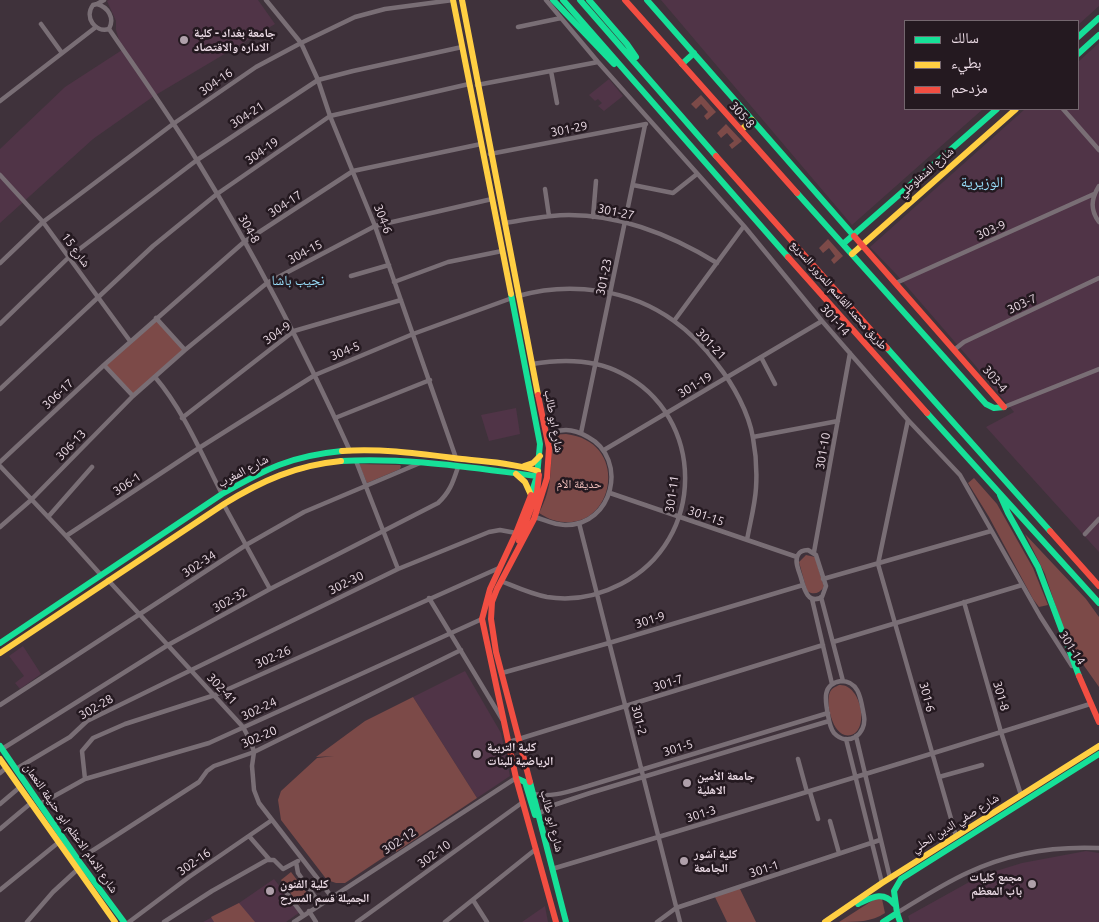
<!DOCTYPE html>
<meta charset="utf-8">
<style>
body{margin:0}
#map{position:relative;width:1099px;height:922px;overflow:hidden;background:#3f323b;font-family:Ubuntu,"Noto Naskh Arabic",sans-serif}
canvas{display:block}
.legend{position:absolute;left:904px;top:20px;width:175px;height:90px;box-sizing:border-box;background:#241920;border:1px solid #74676f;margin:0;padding:6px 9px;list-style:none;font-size:15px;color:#ecdce6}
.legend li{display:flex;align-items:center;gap:10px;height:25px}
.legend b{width:25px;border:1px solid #74676f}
</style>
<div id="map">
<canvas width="1099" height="922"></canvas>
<ul class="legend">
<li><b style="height:6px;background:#16e098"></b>سالك</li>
<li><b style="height:6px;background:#ffcf43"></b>بطيء</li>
<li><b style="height:6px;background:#f24e42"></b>مزدحم</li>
</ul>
</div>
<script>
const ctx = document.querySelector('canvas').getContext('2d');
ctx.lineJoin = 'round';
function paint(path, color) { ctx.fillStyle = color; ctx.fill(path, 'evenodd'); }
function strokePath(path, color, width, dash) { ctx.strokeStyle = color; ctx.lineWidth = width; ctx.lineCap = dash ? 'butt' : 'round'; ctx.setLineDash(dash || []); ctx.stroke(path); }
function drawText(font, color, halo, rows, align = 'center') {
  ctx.font = font + ' Ubuntu,"Noto Naskh Arabic",sans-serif'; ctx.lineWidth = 5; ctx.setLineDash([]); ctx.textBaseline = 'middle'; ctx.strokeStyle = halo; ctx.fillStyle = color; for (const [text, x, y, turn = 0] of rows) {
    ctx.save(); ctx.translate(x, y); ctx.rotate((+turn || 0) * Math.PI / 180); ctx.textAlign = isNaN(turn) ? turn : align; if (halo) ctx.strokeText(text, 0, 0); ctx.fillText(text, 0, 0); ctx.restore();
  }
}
paint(new Path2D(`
 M109,0h149l17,24 -121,72 -61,43 -93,84v-74l65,-62 57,-37 -6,-20v-9l-9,-20z
 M661,0h438v6l-21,19v-4h-173v88h78l-131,116z
 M1099,43v509l-113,-125 28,-15 -40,-48 -78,-90 -26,-27 155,-138h53v-47z
 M609,79l14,17 -19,15 -6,-5 4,-3 -4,-4 -3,2 -6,-6z
 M516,408l4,26 -31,7 -8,-26z
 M23,646l18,28 -21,15 -5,-6 9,-7 -15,-20z
 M465,671l36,62 9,43 -33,22 -64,-101z
 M1086,851l13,2v69h-189l-2,-6 72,-40 42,-13z
 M274,879l26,33 -14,10h-83l36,-19z
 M545,906l3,16h-26z`), '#503447');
paint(new Path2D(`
 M701,95l15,17 -9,8 -3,-4 4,-4 -7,-8 -5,5 -5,-5z
 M726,124l16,17 -10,8 -3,-4 5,-4 -7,-8 -6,5 -4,-5z
 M828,239l15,17 -9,8 -3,-4 4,-4 -6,-8 -6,5 -4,-5z
 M156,318l29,32 -52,46 -29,-31z
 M566,434c68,8 47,104 -13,86 -4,-1 -9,-4 -14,-7 14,-26 13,-49 11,-78z
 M359,464l41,1 1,1 -1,3 -33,14z
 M974,478l23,26 36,64 15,37 -9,2 -6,-8 -44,-82 -21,-34z
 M1025,534l61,65 13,18v70l-31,-44 -23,-69z
 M806,555l9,2 9,30c-5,7 -11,8 -17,4l-8,-29z
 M839,685c22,-2 31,45 12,50 -18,5 -26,-32 -21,-43 2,-4 5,-5 9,-7z
 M413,697l64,101 -81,54v-3l-51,34h-9l-9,-3 -46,-60 -3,-20 3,-9 36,-33 17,-2 -18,1 49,-36z
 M291,872l19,25 -11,8 -18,-25z
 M739,887l17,35h-29l-13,-27z
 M878,897l4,2 3,14c-13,9 -29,9 -46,9z
 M239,903l16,19h-41l-3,-5z`), '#7c4a48');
strokePath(new Path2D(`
 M266,0l35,43 17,37 12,36 45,110 81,232
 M546,0l52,62 146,164 78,95 86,99 52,55 80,141 32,50
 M97,4c11,3 18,14 12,25 -14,4 -25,-12 -16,-24z
 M97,4l7,-4
 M41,24l21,29
 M518,27l43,-9
 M109,29c30,44 61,87 89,133 57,93 107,189 152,289
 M551,71l6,32
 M477,85l121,-23
 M0,101l96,-74
 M1063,109l36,41
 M490,154l156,-30
 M0,175l43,47 87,119
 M633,185l40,8 24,-19
 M1099,186c-8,13 -9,24 0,36
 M545,189l4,27
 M593,217l3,-36
 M504,223c21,-3 43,-8 65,-8 52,0 104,21 148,48
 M0,263l43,-41 130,-98 83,-57 45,-24 54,-26 30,-8 68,-9
 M351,276l38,-11
 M394,282l54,-20 54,-11
 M896,283l198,-89
 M518,296c52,-15 112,-7 156,25 17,12 31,27 43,43 16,20 32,49 36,74 3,16 4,34 3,50 -1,17 -6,35 -9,52
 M156,318l29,32
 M674,321l70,-95
 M0,324l69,-67 128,-97 121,-80 35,-9 109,-24
 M954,350l10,-8 135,-64
 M761,357l14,27
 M104,365l29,31
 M155,377c29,34 47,78 67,117
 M0,389l153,-143 64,-52 113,-78 139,-32
 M1004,407l95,-38
 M182,418l112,-87 107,-31
 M335,418l95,-38
 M908,420l-30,144 78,272
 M581,433l64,-308
 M753,437l85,-16
 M604,450l218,-129
 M356,461l42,108
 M0,462l104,-97 140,-123 109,-71 128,-27
 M0,466l66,70 35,39
 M610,493l187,64
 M224,505l46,84
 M48,517l44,-50
 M535,517c10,3 19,8 30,8 48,1 64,-66 23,-88 -7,-4 -14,-7 -22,-7 -6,0 -13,2 -19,3
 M579,523l101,399
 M0,527l31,-27 102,-104 52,-46 82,-67 108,-57 117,-27
 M1085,534l14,-15
 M66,536l133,-88 116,-73 98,-41 99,-36
 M808,550l8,5 10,31 -4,11c-14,8 -18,-8 -21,-19 -2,-7 -7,-17 -3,-23 2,-4 6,-5 10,-5z
 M814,552l36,-199
 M823,579l168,-48
 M108,580l135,147 8,15 3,10 -2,14 2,24 5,13 72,93
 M501,581c15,6 30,13 46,16 25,4 51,-1 74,-13 85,-43 86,-168 0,-211 -27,-14 -59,-14 -89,-9
 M821,597l22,84
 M429,598l73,121
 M812,599l20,85
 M964,602l37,130 20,63
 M833,642l189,-57
 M502,673l107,-30 194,-58
 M841,681c19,0 20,20 23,35 3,18 -16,32 -30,17 -4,-5 -5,-12 -6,-18 -3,-15 -6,-31 13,-34z
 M0,705l246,-160 58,-33 116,-49
 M856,736l34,142
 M846,739l36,144
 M509,742l314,-97
 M2,749l166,-104 102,-56 168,-86c12,-11 15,-21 20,-36
 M798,759l9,33
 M16,769l54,-32 17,-16 311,-152 91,-37 11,-2 16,3
 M0,773l6,-5
 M939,777l43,-12
 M85,779l-3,-28 11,-13 32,-14 90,-29 284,-127
 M810,792l8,27
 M533,794c19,4 37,-3 55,-8l240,-73
 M0,804l20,-17
 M40,804l45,-25 124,-36 273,-124
 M538,814l16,-9 36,-12 239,-72
 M830,821l9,32
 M0,829l31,-26
 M249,836l20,23
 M78,860l121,-78 8,-11 7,-5 40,-14 207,-102
 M298,861l-2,1 2,11 22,31
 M552,869c180,-54 359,-108 538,-165
 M282,887l21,28
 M0,890l59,-48
 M473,900l14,22
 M309,911l7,11
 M897,913c23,-14 46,-29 70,-40 42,-20 87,-27 132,-25
 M27,922l26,-30 25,-23
 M129,922l60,-45 83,-57
 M164,922l48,-31 55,-31h7l9,9 13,-7
 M294,922l222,-144
 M357,922l166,-120
 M445,922l91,-73
 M657,922l19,-14 204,-68`), '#796e75', 4.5);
strokePath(new Path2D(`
 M553,0l61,64
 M563,0l225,257
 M580,0l136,156
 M589,0l38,44 9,13
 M647,0l207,236
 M1078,37l21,-19
 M1078,54l21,-19
 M682,64l12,-11
 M797,193l189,211 8,4 10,-1
 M843,244l154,-135
 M511,294l29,150 -3,32 -6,19
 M887,348l163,183
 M927,413l172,190
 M341,461c66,-4 131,7 196,15
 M1000,495l8,18 30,54 41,109
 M0,643l222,-149c44,-25 68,-38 120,-43
 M0,746l78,114 46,62
 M516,778l9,4 10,33
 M530,782l36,140
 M858,904c13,-6 25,-14 36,0
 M897,913l3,9
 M883,922l14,-9 -3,-22 7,-12 198,-125`), '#16e098', 6);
strokePath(new Path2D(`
 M453,0l58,294
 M462,0l76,395
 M741,130l11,-10
 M852,254l164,-145
 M342,451c40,-3 80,3 120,8 25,3 51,4 76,12
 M524,466l9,-3 7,-7
 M516,474l9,8 6,13
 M0,653l224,-149c37,-23 73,-39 117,-43
 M0,759l115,163
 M825,922l57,-39 217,-137`), '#ffcf43', 6);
strokePath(new Path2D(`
 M625,0l172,193
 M716,156l171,192
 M854,236l150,171
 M788,257l139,156
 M531,495l-15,38 -26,56 -8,30 34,159 40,144
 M1050,531l49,55
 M519,541l18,-49 2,-17
 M1079,676l20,46
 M530,782l-34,-130 -5,-33 1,-17 5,-13 37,-70 13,-41 2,-30 -11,-53`), '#f24e42', 6);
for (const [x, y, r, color] of [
 [184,40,5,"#afa0aa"],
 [477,754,5,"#afa0aa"],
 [687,783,5,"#afa0aa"],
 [684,861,5,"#afa0aa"],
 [1032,884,5,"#afa0aa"],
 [270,891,5,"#afa0aa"]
]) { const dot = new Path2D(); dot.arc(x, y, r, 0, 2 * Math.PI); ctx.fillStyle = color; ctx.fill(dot); strokePath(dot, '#241920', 2); }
drawText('bold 12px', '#ecdce6', '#241920', [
 ["جامعة بغداد - كلية",194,33],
 ["الاداره والاقتصاد",194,47],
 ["كلية التربية",487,747],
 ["الرياضية للبنات",487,761],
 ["جامعة الأمين",697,776],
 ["الاهلية",697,790],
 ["كلية آشور",694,854],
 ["الجامعة",694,868],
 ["مجمع كليات",1022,877,"right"],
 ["باب المعظم",1022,891,"right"],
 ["كلية الفنون",280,884],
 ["الجميلة قسم المسرح",280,898]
], 'left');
drawText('12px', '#ecdce6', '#241920', [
 ["304-16",216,82,-35],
 ["304-21",247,115,-33],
 ["305-8",742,115,48],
 ["301-29",569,129,-11],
 ["304-19",262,151,-35],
 ["شارع المنفلوطي",926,172,-41],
 ["304-17",285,204,-33],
 ["301-27",616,212,12],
 ["304-6",383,219,69],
 ["304-8",249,229,61],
 ["303-9",991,230,-24],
 ["شارع 15",76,250,53],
 ["304-15",305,252,-28],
 ["301-23",604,277,-78],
 ["طريق محمد القاسم للمرور السريع",839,295,49],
 ["303-7",1022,304,-25],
 ["301-14",835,320,49],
 ["304-9",277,333,-35],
 ["301-21",711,344,47],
 ["304-5",345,351,-22],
 ["303-4",995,379,49],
 ["301-19",695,385,-31],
 ["306-17",58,394,-43],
 ["شارع ابو طالب",554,421,80],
 ["306-13",71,445,-46],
 ["301-10",823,451,-80],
 ["شارع المغرب",243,471,-28],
 ["306-1",127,484,-34],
 ["301-11",672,494,-82],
 ["301-15",706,516,19],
 ["302-34",199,564,-33],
 ["302-30",346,583,-26],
 ["302-32",230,600,-29],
 ["301-9",650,620,-17],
 ["301-14",1072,648,57],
 ["302-26",273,657,-24],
 ["301-7",668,683,-17],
 ["302-41",222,689,47],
 ["301-8",1001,696,74],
 ["301-6",927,697,75],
 ["302-28",96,707,-30],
 ["302-24",259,709,-25],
 ["301-2",639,720,76],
 ["302-20",259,737,-23],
 ["301-5",678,748,-17],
 ["301-3",701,814,-17],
 ["شارع ابو طالب",552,821,76],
 ["شارع صفي الدين الحلي",955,823,-32],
 ["شارع الامام الاعظم ابو حنيفة النعمان",71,828,55],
 ["302-12",399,841,-33],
 ["302-10",434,854,-36],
 ["302-16",194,862,-35],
 ["301-1",764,869,-18]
]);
drawText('12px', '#efbeba', '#241920', [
 ["حديقة الأم",579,484]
]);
drawText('14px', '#98defa', '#241920', [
 ["نجيب باشا",298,280]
]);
drawText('15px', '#98defa', '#241920', [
 ["الوزيرية",982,182]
]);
</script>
